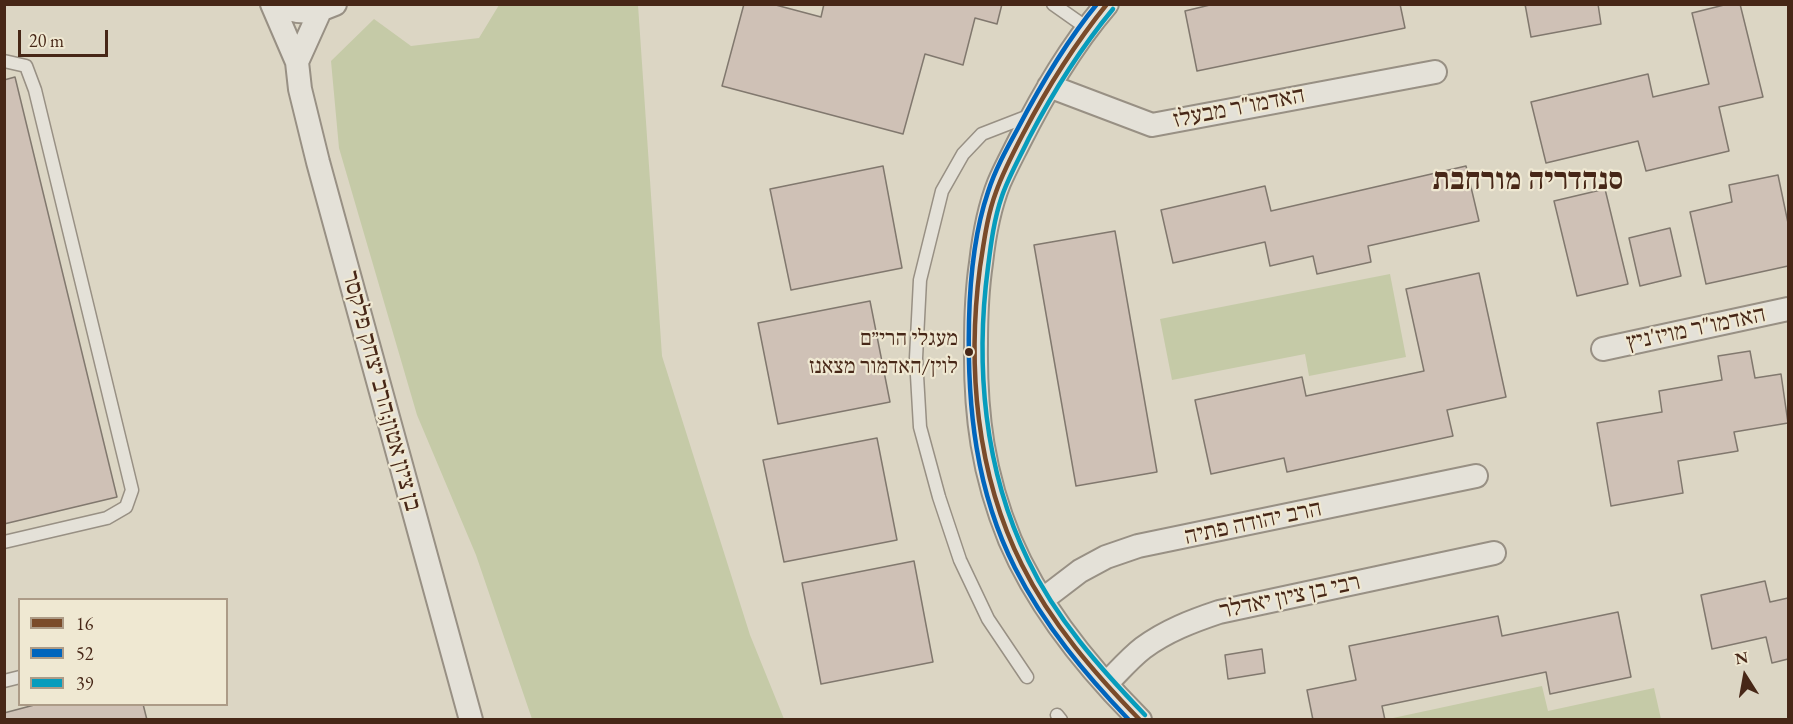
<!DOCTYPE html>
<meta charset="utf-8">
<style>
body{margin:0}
#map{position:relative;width:1793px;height:724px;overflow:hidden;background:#dcd6c4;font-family:"EB Garamond",serif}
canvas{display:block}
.frame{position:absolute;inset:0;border:6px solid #472717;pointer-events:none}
.legend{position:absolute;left:18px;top:598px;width:210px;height:108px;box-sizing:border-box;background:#efe8d2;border:2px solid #ac9b87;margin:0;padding:8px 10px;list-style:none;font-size:18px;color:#472717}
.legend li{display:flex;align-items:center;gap:12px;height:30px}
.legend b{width:30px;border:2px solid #ac9b87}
.north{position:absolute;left:1715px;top:646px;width:60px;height:60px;-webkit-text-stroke:4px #efe8d2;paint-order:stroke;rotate:349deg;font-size:16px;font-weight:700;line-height:24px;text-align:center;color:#472717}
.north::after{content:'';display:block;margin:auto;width:21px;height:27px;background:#472717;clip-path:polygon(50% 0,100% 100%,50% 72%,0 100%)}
.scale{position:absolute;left:18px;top:30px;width:90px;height:27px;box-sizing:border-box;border:3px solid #472717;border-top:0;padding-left:8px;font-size:18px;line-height:21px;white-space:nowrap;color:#472717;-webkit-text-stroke:4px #efe8d2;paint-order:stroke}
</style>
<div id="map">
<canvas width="1793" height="724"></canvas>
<div class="frame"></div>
<ul class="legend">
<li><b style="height:8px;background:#7a4b2a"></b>16</li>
<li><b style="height:8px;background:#0065bd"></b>52</li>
<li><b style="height:8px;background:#079cbc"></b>39</li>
</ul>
<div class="north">N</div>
<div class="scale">20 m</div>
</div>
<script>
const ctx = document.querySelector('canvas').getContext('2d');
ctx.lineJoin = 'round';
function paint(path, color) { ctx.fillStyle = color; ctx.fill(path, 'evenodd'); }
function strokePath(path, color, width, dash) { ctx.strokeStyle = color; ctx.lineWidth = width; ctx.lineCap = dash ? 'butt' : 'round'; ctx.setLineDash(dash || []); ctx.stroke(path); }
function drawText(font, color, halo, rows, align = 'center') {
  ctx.font = font + ' "EB Garamond","Frank Ruhl Libre",serif'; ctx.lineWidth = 4.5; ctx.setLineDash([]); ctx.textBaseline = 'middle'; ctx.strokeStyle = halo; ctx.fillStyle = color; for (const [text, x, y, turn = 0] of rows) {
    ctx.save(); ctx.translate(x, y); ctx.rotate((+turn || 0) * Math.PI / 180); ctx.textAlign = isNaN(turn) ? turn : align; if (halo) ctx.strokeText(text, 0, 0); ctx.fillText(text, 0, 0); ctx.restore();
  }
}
paint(new Path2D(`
 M499,5h139l24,351 88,279 34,84h-252l-56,-164 -59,-140 -78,-267 -8,-87 43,-42 37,27 68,-8z
 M1390,274l16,83 -97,19 -4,-22 -133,26 -12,-61z
 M1542,686l6,25 106,-23 7,31h-268v-1z`), '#c5caa7');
const building = new Path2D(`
 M744,4h28l49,13 3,-13h178l-5,20 -22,-6 -12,47 -38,-11 -22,80 -181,-48z
 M1214,4h186l5,24 -208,43 -12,-60z
 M1525,4h73l3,20 -70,13z
 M1728,4h12l23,93 -44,10 10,44 -83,20 -8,-30 -92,22 -15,-61 117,-28 5,23 56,-13 -17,-71z
 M15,77l102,420 -113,27v-444z
 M883,166l19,102 -111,22 -21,-101z
 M1466,166l13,55 -111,25 3,16 -54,12 -4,-18 -43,10 -5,-24 -92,21 -12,-53 104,-24 6,25z
 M1778,175l10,48v43l-82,18 -16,-72 42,-10 -3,-17z
 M1605,189l23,95 -51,12 -23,-95z
 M1670,228l11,48 -41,10 -11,-48z
 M1115,231l42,241 -81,14 -42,-241z
 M1479,273l27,124 -59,13 6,26 -166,36 -3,-14 -73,16 -16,-74 107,-23 4,19 118,-25 -18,-82z
 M870,301l20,101 -112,22 -20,-101z
 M1750,351l5,27 26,-4 7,49 -54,9 4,19 -60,10 5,32 -72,13 -14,-83 65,-11 -3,-21 63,-11 -4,-24z
 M877,438l20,102 -113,22 -21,-102z
 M914,561l19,101 -112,22 -19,-101z
 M1765,581l5,21 18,-4v61l-16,4 -6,-26 -54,12 -11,-54z
 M1618,612l13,65 -81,17 -4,-22 -164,34 3,14h-72l-6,-30 49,-10 -7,-34 149,-30 4,20z
 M1262,649l3,24 -37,6 -3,-24z
 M38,704h105l4,16h-143v-7z`);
paint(building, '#cfc1b6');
strokePath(building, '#81786e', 1.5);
const lane = new Path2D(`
 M1053,4l34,24
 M4,61l22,5 9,24 97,400 -6,17 -19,11 -103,24
 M1027,677l-39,-58 -28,-59 -21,-63 -19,-70 -4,-69 4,-78 22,-89 21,-37 19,-20 49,-19
 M4,681l16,-4
 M1057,715l4,5`);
const street = new Path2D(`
 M272,4l25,58 3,27 18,73 153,558
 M280,4c17,12 37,8 55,0
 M1107,4c-36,42 -63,89 -88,138 -7,14 -14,27 -20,41 -10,25 -15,53 -18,80 -4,27 -5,54 -5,81 -1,71 7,130 34,196 29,68 78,128 130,180
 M297,62l23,-51
 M1049,86l103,39 283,-53
 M1603,349l185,-40
 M1042,600l38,-29 26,-14 32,-11 338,-70
 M1106,684c12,-12 24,-26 37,-36 23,-17 49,-27 76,-36l275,-59`);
strokePath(lane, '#989084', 15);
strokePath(street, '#989084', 26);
strokePath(lane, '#e4e1d8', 12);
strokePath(street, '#e4e1d8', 22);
strokePath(new Path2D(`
 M1107,4c-33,41 -60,84 -84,130 -10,19 -20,38 -27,58 -9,24 -12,50 -16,75 -13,99 -4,207 42,298 29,58 72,108 118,155`), '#7a4b2a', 4.5);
strokePath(new Path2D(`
 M1097,4c-32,39 -57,82 -80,126 -11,20 -22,40 -29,62 -14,41 -18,86 -19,129 -2,86 7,170 46,247 29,57 70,106 114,152`), '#0065bd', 4.5);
strokePath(new Path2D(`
 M1113,9c-33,40 -60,83 -84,129 -9,19 -20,38 -27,58 -8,23 -11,47 -14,71 -13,98 -4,203 40,293 28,59 72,108 117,155`), '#079cbc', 4.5);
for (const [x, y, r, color] of [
 [969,352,5,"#472717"]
]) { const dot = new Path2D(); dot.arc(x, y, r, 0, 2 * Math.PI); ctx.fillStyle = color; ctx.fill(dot); strokePath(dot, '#efe8d2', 2); }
drawText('22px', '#472717', '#efe8d2', [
 ["מעגלי הרי״ם",958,339],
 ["לוין/האדמור מצאנז",958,367]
], 'right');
drawText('24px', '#472717', '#efe8d2', [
 ["האדמו\"ר מבעלז",1239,108,-11],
 ["האדמו\"ר מויז'ניץ",1696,329,-12],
 ["בן ציון אטון;הרב יצחק פלקסר",381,391,75],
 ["הרב יהודה פתיה",1253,523,-12],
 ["רבי בן ציון יאדלר",1290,597,-12]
]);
drawText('bold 30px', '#472717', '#efe8d2', [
 ["סנהדריה מורחבת",1528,181]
]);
</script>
